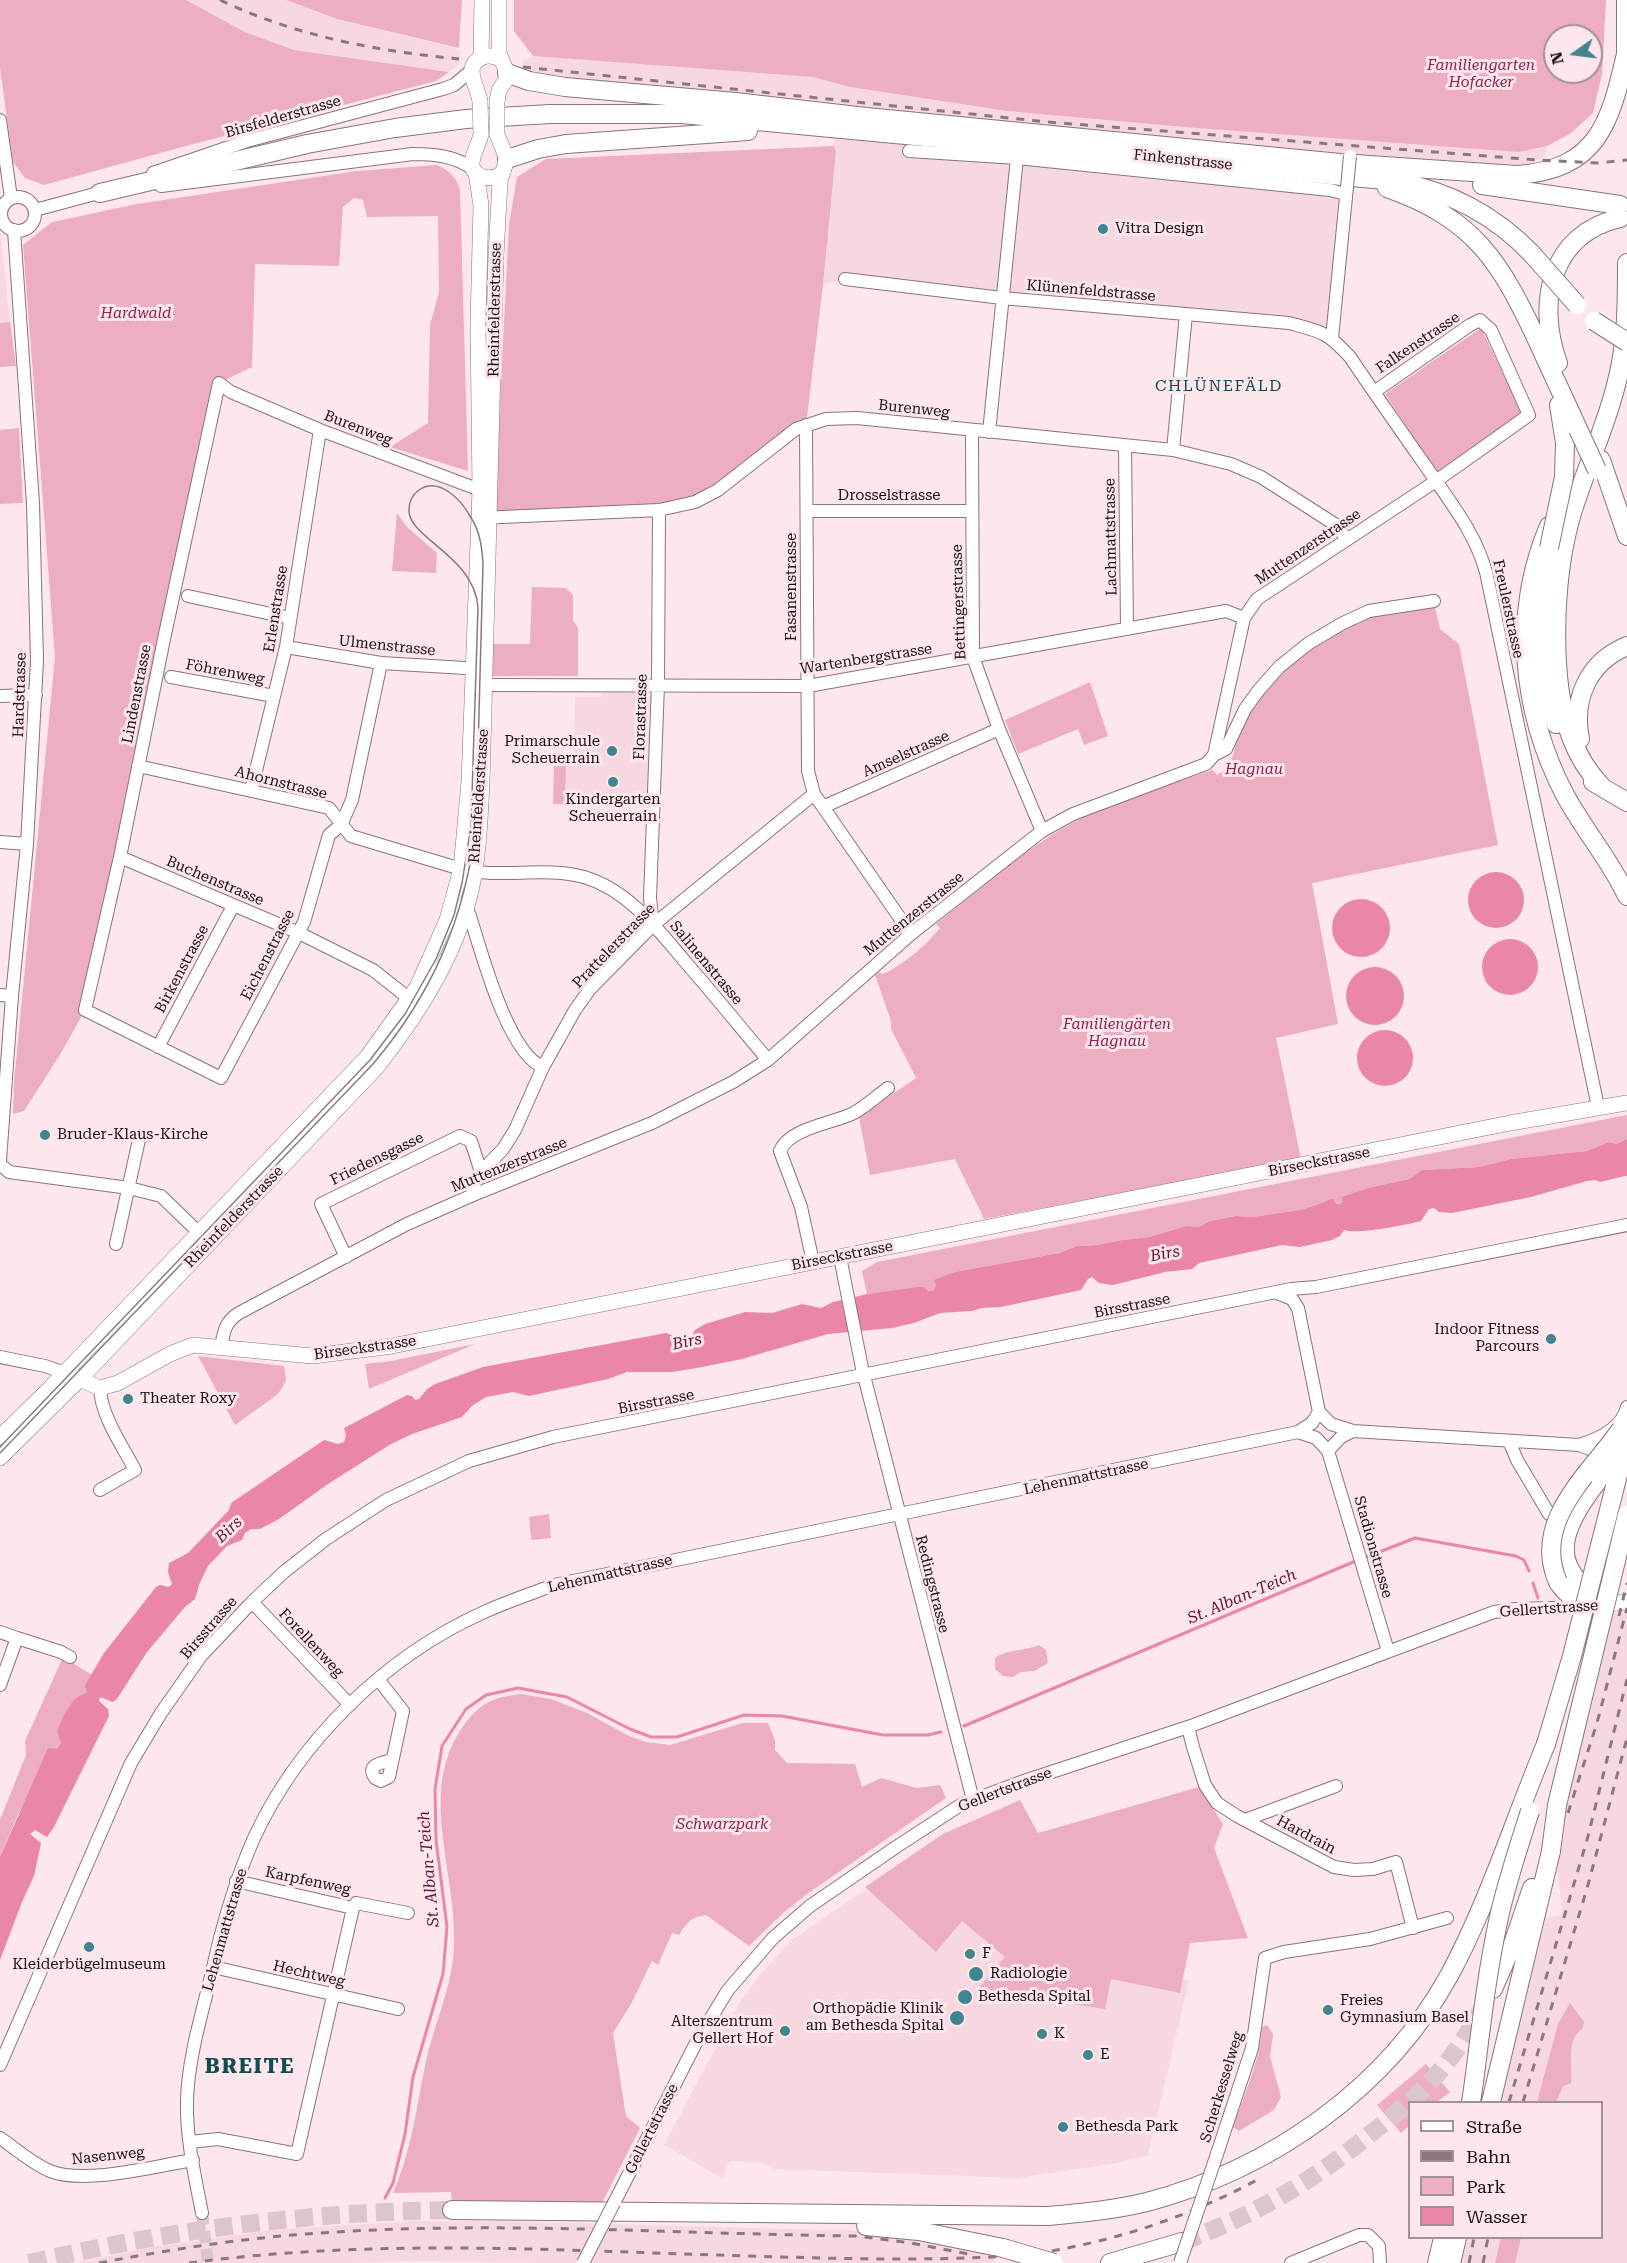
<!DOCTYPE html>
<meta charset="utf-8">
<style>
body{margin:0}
#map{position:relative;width:1627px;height:2263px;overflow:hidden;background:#fee6ed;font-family:"Roboto Serif",serif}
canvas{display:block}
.legend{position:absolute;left:1408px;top:2101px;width:195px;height:138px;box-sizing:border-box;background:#fee6ed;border:2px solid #a39196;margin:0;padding:8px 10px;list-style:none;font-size:18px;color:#1a1214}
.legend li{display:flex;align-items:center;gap:12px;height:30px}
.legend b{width:30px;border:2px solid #a39196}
.north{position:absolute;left:1543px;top:24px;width:60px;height:60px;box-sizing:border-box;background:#fee6ed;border:2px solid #a39196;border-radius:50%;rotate:256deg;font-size:16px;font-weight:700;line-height:24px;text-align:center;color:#1a1214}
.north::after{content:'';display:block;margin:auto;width:21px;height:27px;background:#3f8590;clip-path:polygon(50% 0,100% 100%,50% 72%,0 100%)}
</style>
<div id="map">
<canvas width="1627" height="2263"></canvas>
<ul class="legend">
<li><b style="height:8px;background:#fff"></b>Straße</li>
<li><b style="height:8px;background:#89797e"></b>Bahn</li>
<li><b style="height:16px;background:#edaec1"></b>Park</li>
<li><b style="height:16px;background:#ea87a8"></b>Wasser</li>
</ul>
<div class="north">N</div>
</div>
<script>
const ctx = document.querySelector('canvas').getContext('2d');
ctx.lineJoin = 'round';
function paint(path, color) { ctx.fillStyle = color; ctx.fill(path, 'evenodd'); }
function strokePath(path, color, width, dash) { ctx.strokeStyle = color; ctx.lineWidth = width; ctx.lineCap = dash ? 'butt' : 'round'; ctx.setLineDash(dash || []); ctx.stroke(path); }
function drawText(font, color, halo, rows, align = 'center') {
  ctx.font = font + ' "Roboto Serif",serif'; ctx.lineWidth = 6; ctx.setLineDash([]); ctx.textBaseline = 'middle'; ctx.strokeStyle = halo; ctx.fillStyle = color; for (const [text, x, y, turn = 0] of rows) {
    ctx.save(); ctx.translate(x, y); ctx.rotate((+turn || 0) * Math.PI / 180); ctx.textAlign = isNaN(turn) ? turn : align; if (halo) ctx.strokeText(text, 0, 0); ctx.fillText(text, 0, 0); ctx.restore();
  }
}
paint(new Path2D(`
 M186,0h100l51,19 118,29 5,5 -2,12 -9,7 -155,-22 -49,-18z
 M533,56l280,21 37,10 157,24 177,16 354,22 9,-3 -1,9 -22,12 -174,-11 -790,-77 -38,-7 1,-11z
 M836,136l511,51 -15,151 -10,-6 -477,-53 -22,6 13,-134 -2,-5z
 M0,228l10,94 -10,1z
 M602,693h43l6,5 -1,14h-5l-1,19 6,1 -4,74 -93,-2 1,-40h20l1,-67h26z
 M1612,1613h15v650h-167l7,-25h135v-136h-103l44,-183 19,-4 -9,-99z
 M945,1835l89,14 139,129 16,3 -41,174 -31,8 -99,15 -243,-9 -14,-7 -31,-1 -8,17 -58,-33 76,-143 22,-30 30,-32z
 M413,2221l116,1 339,9 131,20 -7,12h-454l-128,-2 -55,2h-278l70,-15 125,-18z`), '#f7d8e1');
paint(new Path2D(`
 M0,0h186l59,32 49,18 155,22 -13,9 -250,65 -142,39 -19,-7 -12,-16 -13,-94z
 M286,0h176l-3,48 -122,-29z
 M514,0h1092l-4,74 -9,39 -23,21 -23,12 -28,6 -335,-25 -177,-16 -157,-24 -37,-10 -280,-21 -19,-25zM1555,36h36v36h-36z
 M834,146l2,5 -13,134 -17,140 -111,77 -201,16 15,-293 8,-48 29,-18z
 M437,165c13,6 18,11 23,24l8,282 -78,-24 38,-24 2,-98 9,-33 -1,-76 -71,1 -4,-17 -9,-2 -11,9 -4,59 -84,-2 -3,103 -33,16 -134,627 -24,43 -37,58 -11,3 1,-32 41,-425 -32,-412 29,-23 85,-18 220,-33z
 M10,322l6,44 -16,1v-44z
 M1481,328l41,85 -85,59 -52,-78z
 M19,428l4,75 -23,1v-74z
 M397,513l10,14 30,26 -1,20 -44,-2z
 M532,587l34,1 7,7v25l5,8v48h-88l2,-32h38z
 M1434,603l6,26 19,15 39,201 -186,38 26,141 -62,14 25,121 -317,60 -29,-60 -85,16 -11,-58 57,-39 -25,-49v-8l-16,-46 4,-3 4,2c23,-11 41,-27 57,-46l-4,-4 86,-69 31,-21 37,-21 26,-11 97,-32 4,5 13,-9 10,-37 13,-22 13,-19 24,-24 34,-25 41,-21z
 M1090,682l18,54 -24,9 -6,-16 -60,25 -13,-34z
 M554,764h12l-1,40h-12z
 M1627,1115v24l-10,5 -8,-2 -22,9 -76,8 -32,8 -57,3 -13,9 -41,9 -25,9v7h-5l-7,-6 -9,5 -22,7 -48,7 -16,-1 -26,5 -11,6 -13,-1 -37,11 -27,3 -25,5 -20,1 -18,7 -104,19 -19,13 -3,6h-6l-3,-4 -57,7 -5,-23 15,-9z
 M475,1344l-106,45 -4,-25 26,-3z
 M198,1356l86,10 2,15 -8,13 -43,31z
 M549,1514l2,24 -20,2 -2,-23z
 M1039,1645l7,5 2,13 -14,8 -13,1 -8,5 -10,-1 -8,-7v-11c12,-9 30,-7 44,-13z
 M63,1657l29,18 -6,10 2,8c-18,4 -23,23 -30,38l3,12 -43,71 -18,43v-37l26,-65 -1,-14z
 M521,1694l30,5 36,14 42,23 17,6 24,3 73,-22h25l7,17v10l12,13 68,1 7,23 19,-9 36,10 23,-3 6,13 -139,96 -24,19 -34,33 -43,-31c-15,2 -19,8 -27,20l-7,-2 -14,32 -6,-4 -21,43 -18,29 13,83 14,12 -38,75 -150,-1 -1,-10 -58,1c20,-46 24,-92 35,-141 8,-30 21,-61 25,-92 10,-77 -40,-166 11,-235 17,-23 30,-28 57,-31z
 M1199,1787l24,37 -9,24 34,90 -58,5 -10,50 -69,-14 -6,30 -127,-20 27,-32 -43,-36 -26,31 -71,-65 78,-53 77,-34 18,33z
 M1570,2003l14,19 -1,6c-18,12 -10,36 -12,55l-8,3 -7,16h-19l21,-78z
 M1267,2025l6,9 -3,22 11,41 -7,13 -35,21 -6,-4c11,-32 27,-66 29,-100z
 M1426,2064l24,28 -13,10h-27l-1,24 -8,7 -24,-28z
 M1501,2238h20l-6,25h-20z`), '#edaec1');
paint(new Path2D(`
 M1468 900a28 28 0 1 1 56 0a28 28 0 1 1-56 0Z
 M1332 928a29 29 0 1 1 58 0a29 29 0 1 1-58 0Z
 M1482 967a28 28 0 1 1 56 0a28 28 0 1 1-56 0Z
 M1346 996a29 29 0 1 1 58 0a29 29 0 1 1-58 0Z
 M1357 1058a28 28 0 1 1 56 0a28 28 0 1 1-56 0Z
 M1627,1139v37h-2l-25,6 -5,-2 -8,1 -56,16 -79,16 -13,-1 -5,-4 -5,1 -8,12c-15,4 -66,14 -77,9l-4,6 -8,4 -32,7 -18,-2 -46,10 -37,8 -7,6 -27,3 -52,13 -14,-2 -7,-6 -4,2 -7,11 -80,17 -19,1 -10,3 -32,2 -26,10 -22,5 -64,6 -86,25 -45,9 -25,4h-45l-19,7 -79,17 -16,-4 -27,5 -14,9 -10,11 -50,17 -21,10 -63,40 -49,35 -19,10h-9l-6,4 -3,7 -15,6 -19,20 -9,19 -4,14 -10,8 -38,45 -30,47 -4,3 -13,-5 -1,4 9,8 1,7 -55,111 -7,10 -12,-7 -5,4 11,9 -7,33 -12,26 -22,58v-103l48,-109 9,1 4,-6 -4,-12c7,-15 13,-34 30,-38l-2,-8 19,-32 52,-66 4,-2 9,2 3,-3 -4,-12 1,-9 19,-10 41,-43 2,-7 93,-63 14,4 6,-2 2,-7 -2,-7 63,-33 5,1 3,4 4,-1 8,-10 8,-5 48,-17 183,-34 18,6 7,-2 4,-7 10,-6 40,-12 27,1 30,-9 19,4 12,-6 34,-8 51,-7h6l4,4h5l3,-6 -2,-5 21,-8 104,-19 18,-7 20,-1 25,-5 27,-3 37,-11 13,1 11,-6 26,-5 16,1 48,-7 22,-7 10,-5 5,6h5v-7l26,-9 41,-9 13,-9 57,-3 32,-8 76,-8 22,-9 8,2z`), '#ea87a8');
strokePath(new Path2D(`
 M1364,1558l51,-20 101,18 8,4 5,11
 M1533,1583l5,15
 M964,1726l394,-166
 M385,2198l8,-15 12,-49 8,-57 30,-103 4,-47 -11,-87 -1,-51 7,-43 24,-37 20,-14 32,-7 49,9 63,32 21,8h26l67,-22 38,1 101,19h45l13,-3`), '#ea87a8', 3);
strokePath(new Path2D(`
 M202,2213l6,50`), '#dcc6cc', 12, [12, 6]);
strokePath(new Path2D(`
 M1182,2242c79,-30 131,-61 196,-114 22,-18 44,-35 61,-56 18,-21 33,-45 46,-69
 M29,2263c141,-33 278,-51 423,-53`), '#dcc6cc', 18, [18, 9]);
const minor = new Path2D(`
 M0,120l11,78
 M909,151l108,7 313,32 16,4
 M153,173l94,-32 196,-52 11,-4 18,-15
 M161,186l252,-32c22,0 42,2 60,15
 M1 214a17 17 0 1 1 34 0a17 17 0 1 1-34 0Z
 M35,210l71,-19
 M845,279l157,19 287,25c33,9 37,8 61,34 25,37 51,74 77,111 23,34 48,64 59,104l112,535
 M1332,338l15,-151
 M806,425l2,346 6,23 97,140
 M972,430l1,227 26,72 43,102
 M989,432l28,-274
 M1125,446l2,182
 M1173,450l13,-136
 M807,511h164
 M480,518l179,-8 36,-8 23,-12 78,-61 30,-10 31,-1 316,32 58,14 30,13 75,48 11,14
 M188,596l102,22
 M286,647l95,16 101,6
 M381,663l-29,137 -11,25 -12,10 -25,87 -83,156 -136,-68 35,-153 44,-218 55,-256 12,9 89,38 160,60h7
 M171,677l103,19
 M485,685l323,1 418,-75 18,7
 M0,696l36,-1
 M1214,755l12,-6 19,-40 13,-18 21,-24 30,-24 34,-20 26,-12 65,-10
 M138,766l191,42 22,28 110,33c40,10 83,-3 123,8 45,13 76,55 104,88 27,31 53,63 80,95
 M251,791l35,-144 34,-217
 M825,806l174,-77
 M0,842l27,2
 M120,857l177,75 76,38 43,34
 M452,903l14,5 4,8c11,35 38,138 73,151
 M653,925l-3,-27 8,-213 1,-175
 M0,995l12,1
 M158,1047l75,-141
 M0,1160l12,-164 15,-152 10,-183 -4,-158 -19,-273
 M0,1164l9,8 120,16 32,8 31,30
 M473,1195l-1,-8 9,-15 22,-23 12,-19 28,-63 32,-57 15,-21 63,-64 161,-131
 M116,1244l24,-109
 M346,1257l-25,-53 139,-68 11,5 10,31
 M840,1257l22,111 111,432
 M813,1262l-12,-55 -21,-56c9,-23 54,-28 74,-38 12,-7 23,-17 34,-25
 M1277,1293l15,6 6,9 21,104 12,12 22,7 226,14 11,4 14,10
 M221,1347c3,-16 4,-25 18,-34l168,-89 66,-29 179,-72 81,-41 35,-22 143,-126 131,-103 31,-17 133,-50 8,-9 30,-137 13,-19 179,-118 93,-66 -38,-85 -11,-10 -10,5 -96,67
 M0,1357l45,9 20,7
 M1298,1432l18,6 12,13 60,200
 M1509,1441l8,19 32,54
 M1579,1445c20,-6 43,-17 48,-38
 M1328,1451l13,-14 12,-6
 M100,1490l35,-20c-13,-25 -34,-54 -35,-82
 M252,1602l98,103
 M0,1632l17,6 -17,47
 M17,1638l44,14 9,5
 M378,1679l25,32 -14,66 -8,4 -6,-3c-9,-14 7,-15 17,-18
 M1188,1727l5,20 12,38 12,18 20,13 97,51 20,3 19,-1 23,-7 17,66
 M1245,1820l91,-34
 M236,1881l117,27 3,-5 52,10
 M213,1967l185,42
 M0,2065l131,-302 30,-50 40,-57 51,-54 32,-30 42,-33 60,-39 83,-39 84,-24 738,-148 25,-2 311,-62
 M0,2138c16,11 33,26 50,33 35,14 106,-5 143,-11
 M190,2142l28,-3 79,15 56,-246
 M1217,2154l35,-106 13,-90 19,-6 86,-13 77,-21
 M614,2203l84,-164 30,-49 45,-52 37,-32 86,-59 66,-43 59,-22 167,-55 306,-115 22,-3 71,-2
 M202,2213c-7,-36 -16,-75 -15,-112 1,-43 15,-87 25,-129 10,-46 23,-91 42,-134 45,-97 131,-181 228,-225 24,-11 48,-19 72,-28l744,-153 14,-9 7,-11
 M1291,2263l68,-28h9l11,11 1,17`);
const major = new Path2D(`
 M481,58l1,-58
 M480,102c-1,-14 -18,-35 1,-44 7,-4 13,-2 19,1
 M497,102l2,-12 7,-10 1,-7 -8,-20v-53
 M481,134c-2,14 -21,36 3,43 7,2 13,0 18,-4
 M65,1373l35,15 18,-5 52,-29 23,-9 120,11 79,-10 1118,-223 117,-20
 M0,1437l49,-48 318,-332 50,-70 30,-67 14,-51 8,-87 11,-292 -2,-167 3,-118 -5,-32
 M0,1458l80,-79 297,-312c40,-51 77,-108 93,-172 9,-37 10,-75 12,-113l14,-527 4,-74 7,-22 -10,-25
 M1594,1606l33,-4`);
const highway = new Path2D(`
 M1626,0v64
 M507,73l22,8 36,6 170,15 131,15 474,46 176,12c82,-5 94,-52 110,-121
 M682,114l713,67c53,10 100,34 137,73
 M507,159l31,-10 28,-5 182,-13
 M1482,185l138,20
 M1387,188c88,31 113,73 151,154 13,29 27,58 40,87
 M100,193l207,-49 88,-16 71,-9 84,-5h143
 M1558,363c-22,-60 -8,-129 62,-145
 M1559,405l6,38 -1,34
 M1601,460l26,76
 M1549,526c-37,87 -28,185 16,269 19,35 45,65 62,101
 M1547,559c-9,54 -9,112 9,165
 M1580,739c-8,-40 8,-77 47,-93
 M1593,782l34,20
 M1602,787c-14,-15 -24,-31 -31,-50 -22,-58 -17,-159 -1,-217 13,-47 36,-91 47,-139 10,-38 10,-78 10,-118
 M1558,1582c9,13 18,20 33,24
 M1595,1594c-54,-33 -25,-78 5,-116
 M1493,1989l21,-48 18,-53
 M1471,2102l3,-20
 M1491,2102l60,-251
 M452,2210l596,6c33,-3 66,-6 99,-14 124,-33 240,-113 303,-228 39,-73 64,-153 96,-230
 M866,2226l53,5 84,17
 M1110,2263l72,-21
 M1437,2263l6,-25
 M1451,2263l6,-25`);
strokePath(minor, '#88747a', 14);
strokePath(major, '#88747a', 16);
strokePath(highway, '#88747a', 20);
strokePath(minor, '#fff', 12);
strokePath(major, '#fff', 15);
strokePath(highway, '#fff', 18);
strokePath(new Path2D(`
 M0,1447l370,-387 35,-46 31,-55 18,-44 8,-32 9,-57 7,-218c-3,-52 -70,-70 -69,-98 0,-8 3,-15 10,-20 20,-14 42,10 51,26 10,15 12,31 13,48l-7,262c-11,92 -43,167 -103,238l-373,389`), '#89797e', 1.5);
strokePath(new Path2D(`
 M220,0c76,36 156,51 239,59
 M523,67l524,55 491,38 60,3 29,-3
 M1619,1616l8,-33
 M1568,1813l29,-90 30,-115
 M1509,2102l78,-262 40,-161
 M1523,2102l65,-217 39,-147
 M99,2263c69,-13 138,-24 207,-29 183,-14 368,0 551,2l54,7 58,11
 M189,2263c164,-22 329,-15 494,-9 110,3 233,9 342,1 82,-11 159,-36 232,-75
 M1469,2263l5,-25
 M1483,2263l5,-25`), '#89797e', 3, [8, 8]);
const minorBridge = new Path2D(`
 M1347,187l3,-31
 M583,2263l31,-60
 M1180,2263l37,-109`);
const majorBridge = new Path2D(`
 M480,102l1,32
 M497,102v32`);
const highwayBridge = new Path2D(`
 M1532,254l45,51
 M1594,321l33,21
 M1578,429l19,41
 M1549,548l15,-71
 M1600,1478l22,-26
 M1558,1582c-27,-61 32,-108 63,-153
 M1546,1744l26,-88 55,-217
 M1551,1851l6,-46 70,-290
 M1474,2082c7,-55 13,-110 25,-165 8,-36 20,-71 31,-106
 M1003,2248l51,15`);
strokePath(minorBridge, '#88747a', 14, []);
strokePath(majorBridge, '#88747a', 16, []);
strokePath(highwayBridge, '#88747a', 20, []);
strokePath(minorBridge, '#fff', 12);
strokePath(majorBridge, '#fff', 15);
strokePath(highwayBridge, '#fff', 18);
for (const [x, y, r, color] of [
 [1103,229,6,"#3f8590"],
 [612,751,6,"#3f8590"],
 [613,782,6,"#3f8590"],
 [45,1135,6,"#3f8590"],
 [1551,1339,6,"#3f8590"],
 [128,1399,6,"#3f8590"],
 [89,1947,6,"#3f8590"],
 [970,1954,6,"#3f8590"],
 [976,1974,8,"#3f8590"],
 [965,1997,8,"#3f8590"],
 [1328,2010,6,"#3f8590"],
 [957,2018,8,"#3f8590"],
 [785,2031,6,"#3f8590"],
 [1042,2034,6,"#3f8590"],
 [1088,2055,6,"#3f8590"],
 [1063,2127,6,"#3f8590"]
]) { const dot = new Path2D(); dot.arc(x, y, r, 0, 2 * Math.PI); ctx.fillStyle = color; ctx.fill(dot); strokePath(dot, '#fee6ed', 2); }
drawText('italic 15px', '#901c50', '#fee6ed', [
 ["Familiengarten",1481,66],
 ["Hofacker",1481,83],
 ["Hardwald",136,314],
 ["Hagnau",1254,770],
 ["Familiengärten",1117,1025],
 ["Hagnau",1117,1042],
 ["Schwarzpark",722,1825]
]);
drawText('15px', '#1a1214', '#fee6ed', [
 ["Birsfelderstrasse",283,117,-16],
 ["Finkenstrasse",1183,160,6],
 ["Klünenfeldstrasse",1091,291,5],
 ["Rheinfelderstrasse",495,310,-89],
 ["Falkenstrasse",1418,343,-34],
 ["Burenweg",914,409,6],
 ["Burenweg",358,428,21],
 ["Drosselstrasse",889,496],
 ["Lachmattstrasse",1111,537,-91],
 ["Muttenzerstrasse",1308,547,-34],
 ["Fasanenstrasse",792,587,-90],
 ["Bettingerstrasse",959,602,-92],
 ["Erlenstrasse",276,609,-81],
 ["Freulerstrasse",1508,609,78],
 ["Ulmenstrasse",387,646,6],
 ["Wartenbergstrasse",866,659,-9],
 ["Föhrenweg",225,672,11],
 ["Lindenstrasse",137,694,-79],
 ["Hardstrasse",20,695,-88],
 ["Florastrasse",641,717,-88],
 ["Amselstrasse",906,754,-24],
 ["Ahornstrasse",281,783,14],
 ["Rheinfelderstrasse",479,796,-86],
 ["Buchenstrasse",215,881,23],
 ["Muttenzerstrasse",914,914,-39],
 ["Prattelerstrasse",614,946,-46],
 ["Eichenstrasse",268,955,-63],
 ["Salinenstrasse",706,963,50],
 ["Birkenstrasse",182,969,-62],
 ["Friedensgasse",377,1159,-26],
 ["Birseckstrasse",1319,1162,-11],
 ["Muttenzerstrasse",509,1165,-22],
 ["Rheinfelderstrasse",234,1217,-46],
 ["Birseckstrasse",842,1256,-11],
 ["Birsstrasse",1132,1306,-11],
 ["Birseckstrasse",365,1348,-8],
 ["Birsstrasse",656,1402,-11],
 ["Lehenmattstrasse",1086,1477,-12],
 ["Stadionstrasse",1373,1547,74],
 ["Lehenmattstrasse",610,1574,-13],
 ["Redingstrasse",932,1584,76],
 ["Gellertstrasse",1549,1609,-4],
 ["Birsstrasse",209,1628,-49],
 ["Forellenweg",311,1643,47],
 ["Gellertstrasse",1005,1790,-21],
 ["Hardrain",1306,1835,28],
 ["Karpfenweg",308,1881,12],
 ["Lehenmattstrasse",225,1930,-74],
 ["Hechtweg",309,1974,13],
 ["Scherkesselweg",1222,2087,-73],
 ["Gellertstrasse",652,2129,-63],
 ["Nasenweg",108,2156,-6]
]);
drawText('15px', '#1a1214', '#fee6ed', [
 ["Vitra Design",1115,229],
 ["Primarschule",600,742,"right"],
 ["Scheuerrain",600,759,"right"],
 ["Kindergarten",613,800,"center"],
 ["Scheuerrain",613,817,"center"],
 ["Bruder-Klaus-Kirche",57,1135],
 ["Indoor Fitness",1539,1330,"right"],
 ["Parcours",1539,1347,"right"],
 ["Theater Roxy",140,1399],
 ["F",982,1954],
 ["Kleiderbügelmuseum",89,1965,"center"],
 ["Radiologie",990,1974],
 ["Bethesda Spital",978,1997],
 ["Freies",1340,2001],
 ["Gymnasium Basel",1340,2018],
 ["Orthopädie Klinik",944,2009,"right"],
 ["am Bethesda Spital",944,2026,"right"],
 ["Alterszentrum",773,2022,"right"],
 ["Gellert Hof",773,2039,"right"],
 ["K",1054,2034],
 ["E",1100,2055],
 ["Bethesda Park",1075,2127]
], 'left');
ctx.letterSpacing = '1.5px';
drawText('16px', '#114d55', '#fee6ed', [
 ["CHLÜNEFÄLD",1219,386]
]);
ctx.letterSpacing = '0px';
drawText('italic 16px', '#6a133a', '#fee6ed', [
 ["Birs",1165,1254,-11],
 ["Birs",687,1342,-12],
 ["Birs",229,1530,-43],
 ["St. Alban-Teich",1242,1597,-23],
 ["St. Alban-Teich",429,1869,-95]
]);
ctx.letterSpacing = '1.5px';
drawText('bold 21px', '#114d55', '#fee6ed', [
 ["BREITE",250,2067]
]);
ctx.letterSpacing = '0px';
</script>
